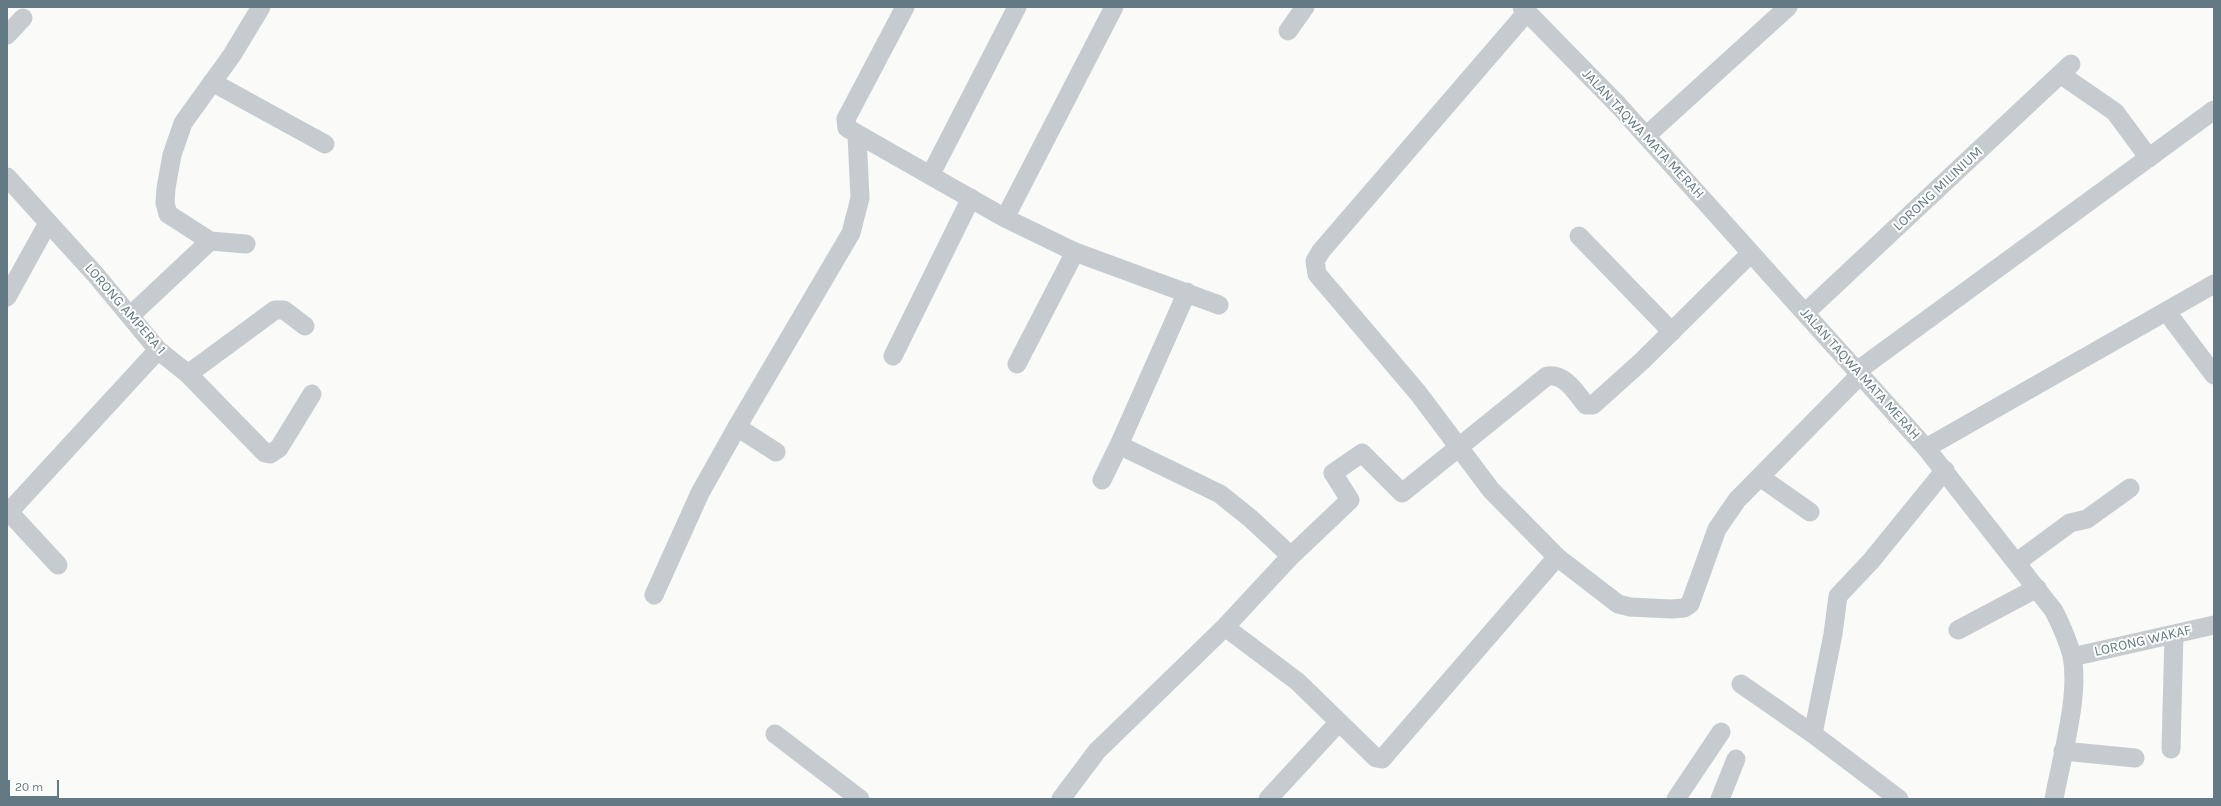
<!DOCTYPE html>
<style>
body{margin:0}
#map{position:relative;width:2221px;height:806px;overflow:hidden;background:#fafaf8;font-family:Karla,sans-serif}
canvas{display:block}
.frame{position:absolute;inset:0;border:8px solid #637a84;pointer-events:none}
.scale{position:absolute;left:8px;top:780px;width:51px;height:18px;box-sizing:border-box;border:2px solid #637a84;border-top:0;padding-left:5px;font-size:12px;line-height:14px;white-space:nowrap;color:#637a84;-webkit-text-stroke:3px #fff;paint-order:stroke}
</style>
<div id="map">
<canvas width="2221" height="806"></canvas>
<div class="frame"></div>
<div class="scale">20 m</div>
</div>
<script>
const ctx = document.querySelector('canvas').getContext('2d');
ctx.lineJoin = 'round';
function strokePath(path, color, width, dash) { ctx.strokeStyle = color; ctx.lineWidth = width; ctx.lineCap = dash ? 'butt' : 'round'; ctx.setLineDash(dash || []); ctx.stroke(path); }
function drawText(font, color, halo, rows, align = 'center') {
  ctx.font = font + ' Karla,sans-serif'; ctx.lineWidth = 4; ctx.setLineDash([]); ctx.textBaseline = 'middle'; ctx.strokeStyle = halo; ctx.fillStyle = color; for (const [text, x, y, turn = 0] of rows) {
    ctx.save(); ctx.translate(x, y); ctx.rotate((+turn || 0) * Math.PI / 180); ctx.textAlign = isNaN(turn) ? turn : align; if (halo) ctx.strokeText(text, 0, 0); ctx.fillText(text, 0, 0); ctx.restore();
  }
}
strokePath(new Path2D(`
 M905,7l-59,112 1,9 158,90 70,34 144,53
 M1522,7l97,99 307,342 128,163c7,14 14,29 18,45 8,40 -11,103 -18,143
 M1527,12l-206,239 -6,10 2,13 101,119 73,97 66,67 61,47 12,3 41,2 13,-1 6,-4 27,-75 20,-29 124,-126
 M1288,31l17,-24
 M7,35l16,-17
 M2060,74l55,38 34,46
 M212,82l113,62
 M1646,136l142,-129
 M931,174l86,-167
 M7,177l88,97 63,76 30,24 77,79 5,1 9,-6 33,-54
 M1005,218l109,-211
 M1579,236l93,96
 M246,244l-36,-3 -42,-27 -3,-11 1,-15 6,-33 11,-32 49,-68 29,-48
 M1187,292l-68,153 101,49 30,24 41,38
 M7,297l41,-74
 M2166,311l48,64
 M1805,313l266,-249
 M130,316l80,-75
 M893,356l78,-158
 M1017,364l58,-112
 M1857,371l357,-261
 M188,374l87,-64h9l21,16
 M737,427l39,25
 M1926,448l288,-164
 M1760,477l50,35
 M1102,480l17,-35
 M9,512l49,53
 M7,514l151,-164
 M2017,562l53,-39 17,-4 43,-31
 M654,595l46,-102 37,-66 114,-194 9,-35 -3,-63
 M1225,627l73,55 78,76 6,1 175,-202
 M1958,630l79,-42
 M2072,657l142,-32
 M1741,684l72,50 86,65
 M775,734l85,65
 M1813,734l20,-100 5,-38 33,-35 74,-91
 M2171,749l3,-115
 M2063,751l72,7
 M1061,799l36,-48 128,-124 66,-71 59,-56 -17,-27 29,-20 40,40 145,-117c18,-3 29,17 39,29h7l49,-44 109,-108
 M1268,799l71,-77
 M1676,799l45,-67
 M1720,799l16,-40`), '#c5cbce', 19);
drawText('14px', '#637a84', '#fff', [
 ["JALAN TAQWA MATA MERAH",1643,134,47],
 ["LORONG MILINIUM",1938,189,-43],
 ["LORONG AMPERA 1",125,309,49],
 ["JALAN TAQWA MATA MERAH",1860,374,48],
 ["LORONG WAKAF",2143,641,-13]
]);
</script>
